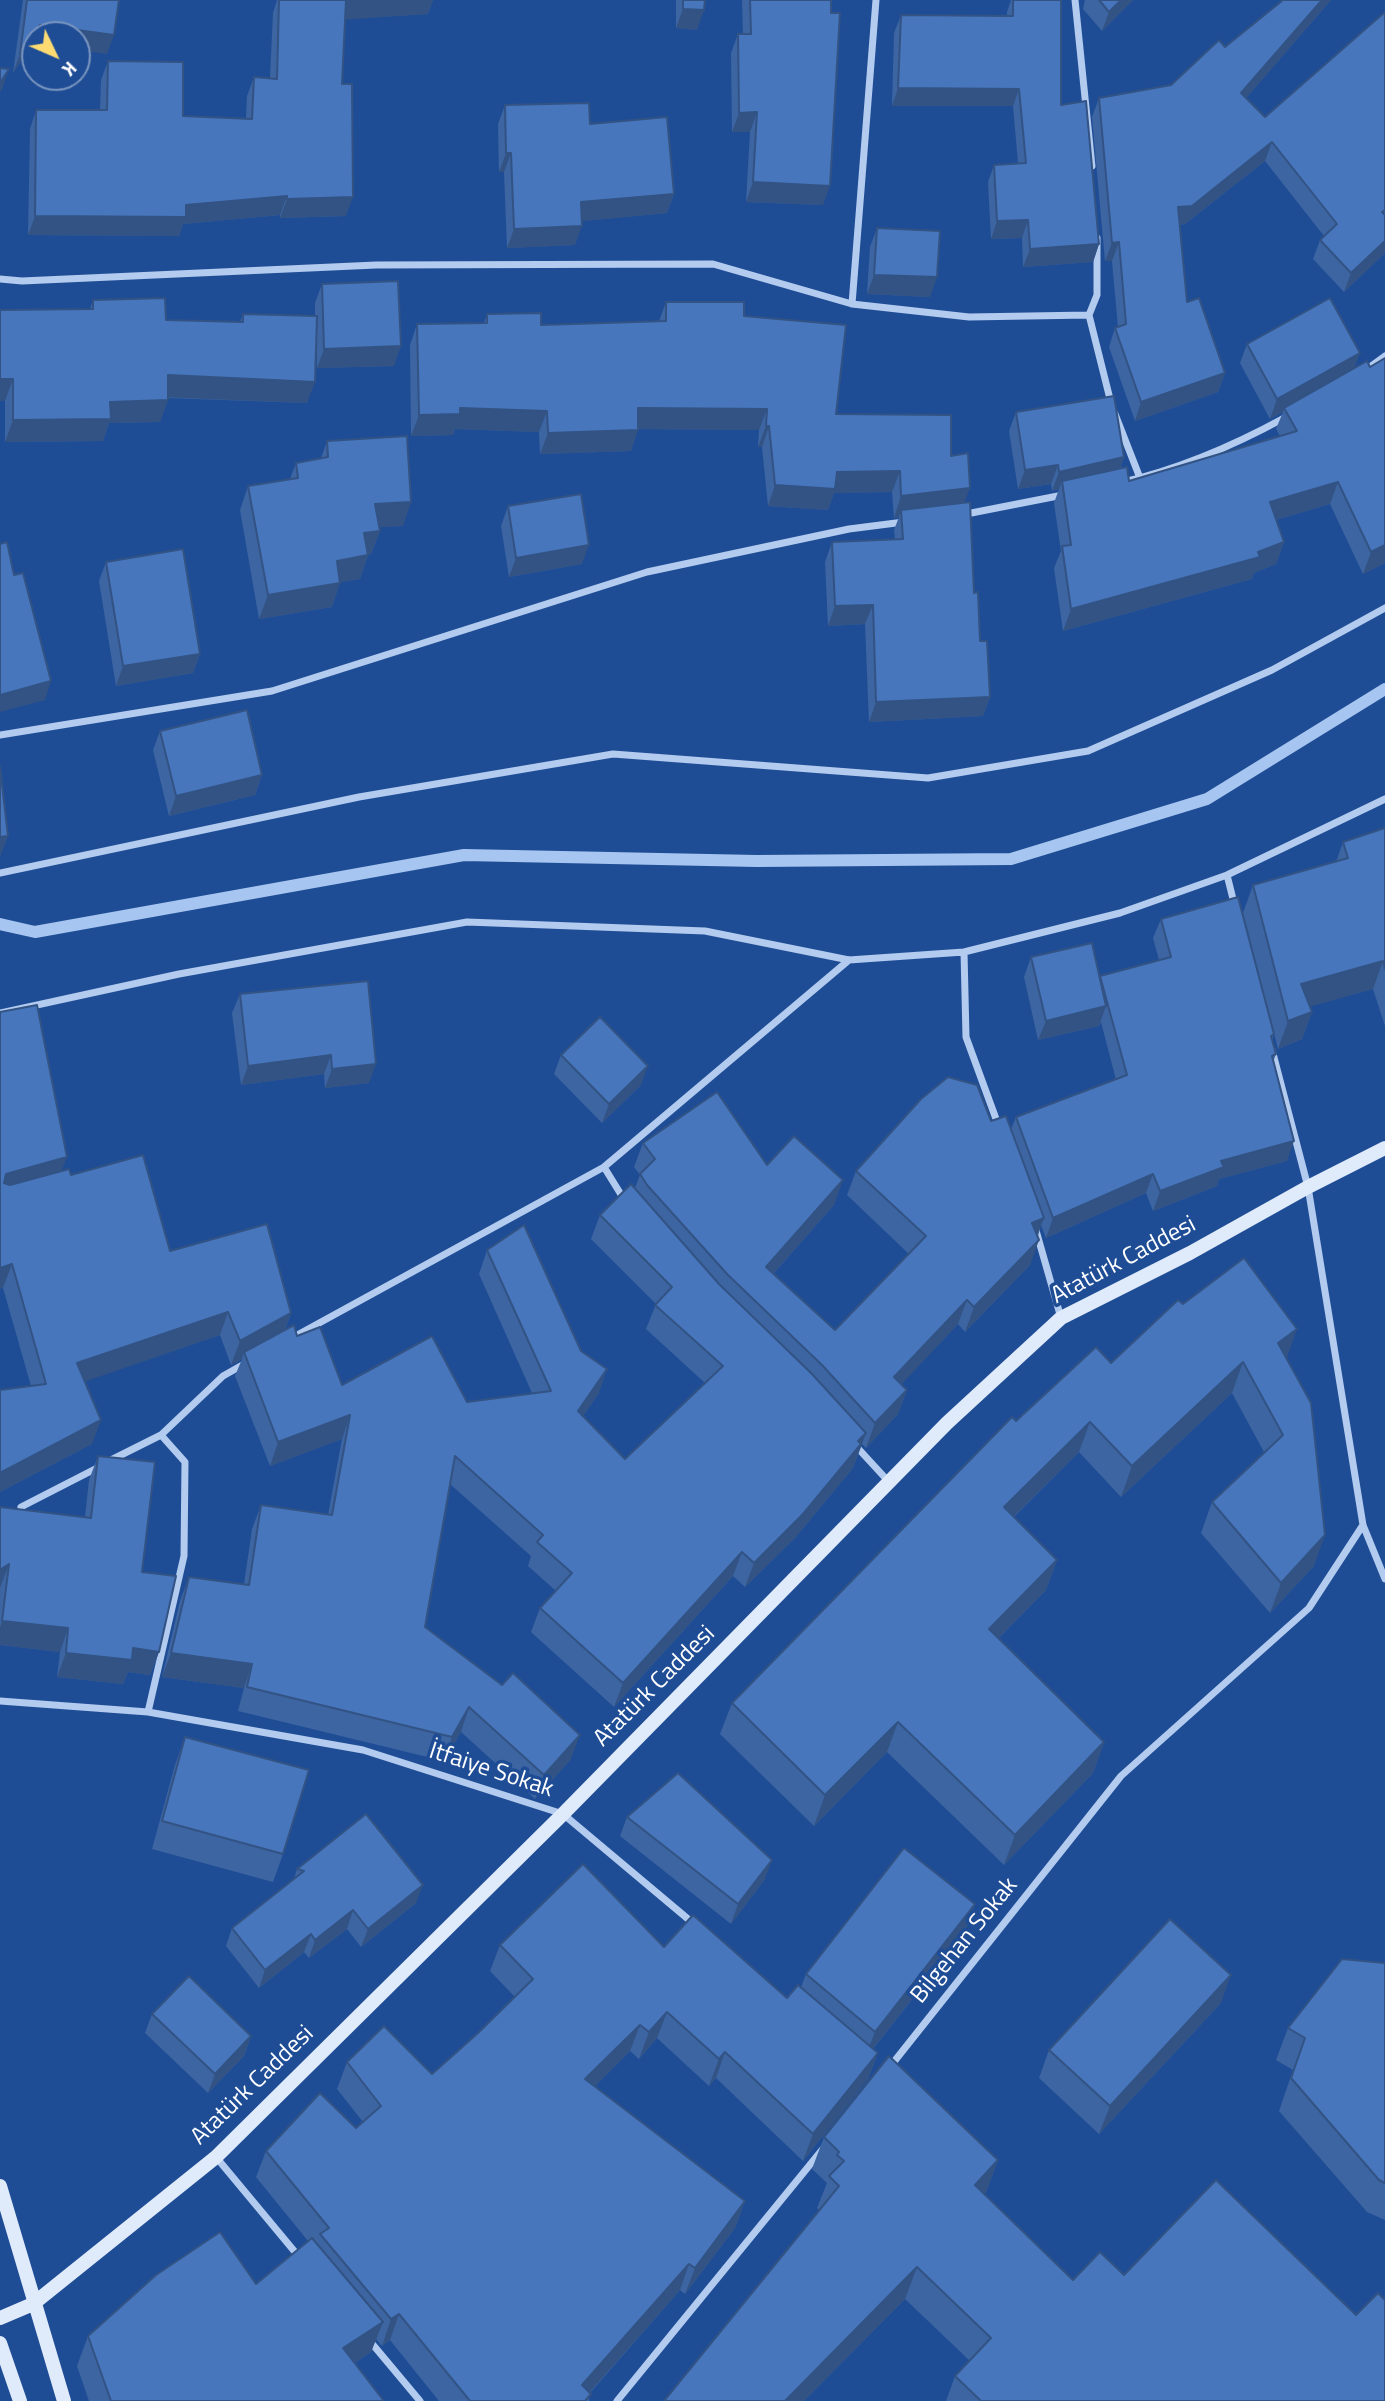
<!DOCTYPE html>
<meta charset="utf-8">
<style>
body{margin:0}
#map{position:relative;width:1385px;height:2401px;overflow:hidden;background:#1f4d95;font-family:"Titillium Web",sans-serif}
canvas{display:block}
.north{position:absolute;left:21px;top:21px;width:70px;height:70px;box-sizing:border-box;background:#1f4d95;border:2px solid #7994bf;border-radius:50%;rotate:134deg;font-size:19px;font-weight:700;line-height:28px;text-align:center;color:#fff}
.north::after{content:'';display:block;margin:auto;width:24px;height:32px;background:#fddb72;clip-path:polygon(50% 0,100% 100%,50% 72%,0 100%)}
</style>
<div id="map">
<canvas width="1385" height="2401"></canvas>
<div class="north">K</div>
</div>
<script>
const ctx = document.querySelector('canvas').getContext('2d');
ctx.lineJoin = 'round';
function strokePath(path, color, width, dash) { ctx.strokeStyle = color; ctx.lineWidth = width; ctx.lineCap = dash ? 'butt' : 'round'; ctx.setLineDash(dash || []); ctx.stroke(path); }
function paint(path, color) { ctx.fillStyle = color; ctx.fill(path, 'evenodd'); }
function drawText(font, color, halo, rows, align = 'center') {
  ctx.font = font + ' "Titillium Web",sans-serif'; ctx.lineWidth = 7; ctx.setLineDash([]); ctx.textBaseline = 'middle'; ctx.strokeStyle = halo; ctx.fillStyle = color; for (const [text, x, y, turn = 0] of rows) {
    ctx.save(); ctx.translate(x, y); ctx.rotate((+turn || 0) * Math.PI / 180); ctx.textAlign = isNaN(turn) ? turn : align; if (halo) ctx.strokeText(text, 0, 0); ctx.fillText(text, 0, 0); ctx.restore();
  }
}
strokePath(new Path2D(`
 M0,924l35,8 429,-77 293,6 254,-2 196,-60 178,-110`), '#a6c5f0', 12);
strokePath(new Path2D(`
 M1075,0l17,166
 M1097,238v57l-8,20 22,88
 M0,279l22,2 354,-16 337,-1 139,40 117,13 120,-2
 M852,304l24,-304
 M1363,372l22,-16
 M1115,414l25,64
 M1119,483c58,-13 116,-38 167,-66
 M961,515l102,-20
 M0,735l272,-44 375,-119 202,-43 55,-7
 M0,873l359,-76 254,-43 315,24 160,-27 184,-81 113,-62
 M1227,875l8,32
 M964,952l2,85 33,90
 M0,1013l179,-39 288,-52 238,9 144,29 115,-8 156,-39 107,-38 158,-76
 M1272,1050l36,137 55,338 22,54
 M604,1167l21,34
 M1035,1227l26,91
 M290,1339l314,-172 245,-207
 M854,1444l35,38
 M109,1461l52,-26 62,-59 23,-13
 M21,1507l78,-40
 M0,1701l148,11 215,38 200,64 131,110
 M148,1712l36,-156 1,-94 -24,-27
 M889,2068l232,-292 188,-168 54,-83
 M216,2157l84,101
 M369,2340l51,61
 M617,2401l205,-251`), '#b2cbef', 7);
strokePath(new Path2D(`
 M0,2186l64,215
 M0,2318l33,-14 183,-147 347,-343 384,-391 114,-105 129,-65 118,-66 77,-39
 M0,2343l20,58`), '#dfeafb', 14);
paint(new Path2D(`
 M23,0h96l-12,54 -72,-19v9h-2l-20,29z
 M277,0h156l-5,14 -83,5 -3,65 4,132 -66,2v-3l-97,9 -4,12 -151,-1 2,-106 6,-19h64l1,-30 7,-19 75,55 63,2 1,-22 7,-19 16,1 3,-65z
 M676,0h29l-8,30 -21,-2z
 M742,0h89l-8,205 -77,-3 4,-70h-18l-1,-79 7,-19h5z
 M1011,0h50v105l38,139 -6,18 -70,5 -1,-29 -31,1 -3,-57 6,-17 24,-2 -5,-57h-121l2,-73 7,-18 106,1v-4z
 M1085,0h48l-31,31 -19,-22z
 M1331,0l-85,98 19,19 120,-105v241l-41,39 -31,-33 7,-19 4,-4 -59,-75 -80,63 -5,1 7,77 38,71 -7,19 -83,29 -26,-74 6,-19 3,-1 -6,-66h-7l-13,-144 7,-19 72,-13 54,-38z
 M505,105l85,19 84,70 -7,19 -85,8 -7,24 -68,3 -3,-76h-5l-1,-48z
 M877,228l53,69 -63,-3 3,-47z
 M322,284l72,82 -77,2 -1,-25 -9,60 -139,-5 -8,24 -51,1 -6,18 -98,1v-41l-5,-91 90,-1 3,-9 73,20 74,2 3,-8 72,2v-13z
 M666,302l78,14 92,98 115,42 13,47 16,138 10,56 -7,19 -114,6 -4,-98 -37,2 -3,-64 7,-20 63,-3 -1,-9 5,-13 -5,1 -2,-26 -58,1 -6,17 -60,-4 -6,-59h-4l1,-17 -121,-1 -7,22 -91,3 -1,-22 -84,-3 -2,6 -42,1 -1,-91 7,-21 67,-1 3,-9 54,11 118,-4z
 M1247,344l108,24 15,-1 15,-9v205l-22,11 -33,-70 -54,16 8,22 -8,22 -22,9 -2,6 -189,52 -9,-63 7,-17 -7,-48 5,-14 -7,2 -1,-7 -33,5 -9,-58 7,-19 108,45 -4,12 9,12 151,-45 -4,-7 7,-17 -13,7 -30,-56z
 M327,441l76,85 -24,1 1,4 -9,23 -3,1 -8,24 -20,3 -8,25 -73,12 -19,-109 8,-24 42,-7 6,-16 25,-5z
 M508,506l74,58 -73,13 -8,-51z
 M106,562l94,92 -7,19 -77,13 -17,-105z
 M160,731l102,44 -7,20 -86,21 -16,-66z
 M1385,828v198l-12,-37 -63,17 2,6 -10,27 -24,10 -35,-136 10,-28 83,-23 7,-20z
 M1161,919l113,115 -2,6 4,14 -3,8 14,99 -68,18 -2,7 -64,25 -7,-18 -100,45 -5,-13 -11,40 -65,67 -7,-8 -57,60 6,6 -9,24 -32,34 -4,-4 -9,24 -58,70 -50,49 -12,-11 -119,131 -83,-75 9,-24 16,-17 -28,-25 3,-10 -81,-72 -25,143 146,132 -36,40 -74,-67 -17,29 -206,-50 6,-23 -82,-11 18,-76 9,-24 55,7 8,-55 9,-24 67,10 14,-76 -72,27 -35,-90 7,-17 -11,6 -11,-30 -135,46 7,63 -92,48v-102l31,-4 -28,-98 -3,-276 62,159 9,4 99,76 121,62 -6,17 12,6 45,49 125,17 65,-9 -53,-119 8,-24 112,143 -16,23 42,43 80,-76 -59,-54 10,-25 -65,-65 9,-24 35,-27 5,-13 -6,-8 9,-24 124,22 67,40 -60,68 61,57 74,-76 -62,-59 9,-24 135,-50 20,8 5,-12 100,-37 -15,-58 -2,4 -61,14 -14,-63 7,-20 69,21 59,-18 -6,-22z
 M368,981l1,102 -44,5 -1,-14 -83,11 -9,-72 8,-19z
 M561,1055l80,30 -39,38 -48,-49z
 M1183,1304l104,55 27,207 -44,47 -69,-80 11,-31 52,-50 -32,-59 -111,104 -42,-45 -65,65 43,43 -11,30 -48,49 106,103 -11,31 -89,92 -117,-113 -73,74 -94,-92 12,-31 284,-282 95,-58z
 M98,1456l44,116 17,80 -9,23 -22,-3 -5,12 -66,-7 3,-25 -60,-7v-138l85,10 4,-37z
 M185,1737l98,117 -10,28 -121,-33 23,-84z
 M627,1817l138,62 -34,45 -111,-88z
 M297,1869l119,34 -55,44 -14,-18 -38,29 -5,-6 -45,36 -33,-42 6,-18 62,-49z
 M975,1904l-10,28 -92,117 5,4 -10,26 -65,82 -87,-83 -7,8 -52,-48 -18,21 -9,-8 -35,35 150,115 -10,27 -50,66 -5,-4 -90,103 -1,8h-150l-49,-61 -8,6 -6,-7 -5,13 -16,11 29,38h-295l-12,-35 11,-30 168,-52 52,-43 -52,-64 10,-26 90,-23 7,-6 -26,-33 10,-27 85,12 46,-41 37,-36 -25,-26 10,-26 164,2 123,51 14,-11 5,-13z
 M1385,1963v257l-18,-8 -88,-101 14,-41 -17,-10 12,-32z
 M1221,2003l-122,131 -60,-56 10,-28z
 M152,2014l99,22 -7,20 -36,37 -63,-60z
 M824,2137l174,23 -12,32 -2,2 89,86 51,-5 261,126h-439l9,-25 15,-15 -65,-62 -101,102h-140l155,-191 -2,-2 10,-25 -15,-14z`), '#3d65a2');
paint(new Path2D(`
 M346,0h87l-5,14 -89,6z
 M1121,0h12l-31,31 7,-19z
 M1322,0h9l-96,111 6,-18z
 M683,9l21,1 -7,20 -21,-2z
 M40,25l74,10 -7,19 -30,-4v-15h-42v9h-2l-20,29 7,-19z
 M9,69l-7,20 -2,3v-9z
 M898,88l121,1 -6,17h-121z
 M757,112l-7,20h-18l7,-19z
 M1272,142l-7,19 -80,63 -13,2 6,-19z
 M506,153h5l-7,19h-5z
 M753,182l77,4 -7,19 -77,-3z
 M674,194l-7,19 -93,9 7,-20z
 M287,196l-7,19 -97,9 -4,12 -151,-1 7,-19 151,-11z
 M353,197l-7,19 -66,2 7,-19z
 M1028,220l-6,18 -31,1 6,-18z
 M582,226l-7,19 -68,3 7,-19z
 M1385,241v12l-41,39 7,-19z
 M1119,242l-7,19h-7l7,-18z
 M1099,244l-6,18 -70,5 7,-18z
 M874,275l63,2 -7,20 -63,-3z
 M401,346l-7,20 -77,2 7,-19z
 M1360,353l-7,19 -69,36 -1,4 -13,7 7,-20z
 M1225,373l-7,19 -83,29 6,-19z
 M168,375l147,7 -8,21 -147,-6z
 M0,379h13l-8,22h-5z
 M168,400l-8,22 -51,1 -6,18 -98,1 8,-22 97,-18z
 M460,408l87,3 -8,21 -84,-3 -2,6 -42,1 8,-21z
 M638,408l129,1 -8,21 -129,-1z
 M766,426h3l-7,21h-4z
 M638,430l-7,21 -91,3 8,-21z
 M1124,457l-7,20 -55,4 -3,8 -7,2 7,-19z
 M1058,465l-7,19 -33,5 7,-19z
 M900,471l-8,21 -58,1 -6,17 -60,-4 7,-21 62,-13z
 M1338,482l-8,22 -68,20 8,-22z
 M970,488l-8,21 -61,1 -2,7 -5,1 7,-22z
 M411,502l-8,24 -37,2 9,-24z
 M380,531l-9,23 -15,3 8,-24z
 M1284,542l-8,22 -22,9 -2,6 -189,52 8,-22 187,-57z
 M589,545l-7,19 -73,13 7,-19z
 M1385,545v18l-22,11 8,-22z
 M368,555l-8,24 -32,5 9,-23z
 M340,583l-8,24 -73,12 9,-24z
 M873,605l-8,19 -37,2 7,-20z
 M200,654l-7,19 -77,13 7,-20z
 M51,681l-6,19 -45,12v-17z
 M990,697l-7,19 -114,6 7,-20z
 M262,775l-7,20 -86,21 7,-20z
 M8,836l-8,21v-20z
 M1383,961l-10,28 -82,23 10,-28z
 M1106,1006l-7,20 -61,14 8,-19z
 M1312,1012l-10,27 -24,10 10,-28z
 M331,1055l-7,19 -83,11 7,-19z
 M376,1064l-7,19 -44,5 7,-19z
 M648,1066l-7,19 -39,38 7,-19z
 M1294,1141l-7,20 -68,18 -2,7 -64,25 7,-20 61,-30z
 M67,1157l-9,23 -58,17 6,-23z
 M1153,1174l-7,19 -100,45 7,-20z
 M843,1180l-9,25 -77,87 9,-25z
 M1044,1218l-10,25 -2,-20z
 M1039,1240l-9,25 -65,67 9,-25z
 M12,1264l-9,24 -3,1v-21z
 M967,1300l-9,24 -73,78 9,-25z
 M228,1312l-8,23 -151,52 8,-24z
 M291,1313l-9,24 -38,15 -2,7 -11,6 9,-24z
 M1297,1329l-11,31 -8,-17z
 M1243,1362l-11,31 -111,104 11,-31z
 M607,1369l-8,24 -29,42 8,-24z
 M907,1390l-9,24 -32,34 9,-25z
 M350,1415l-8,24 -72,27 8,-24z
 M101,1420l-9,24 -92,48v-19z
 M1090,1422l-11,30 -87,86 12,-31z
 M866,1433l-13,35 -58,70 -50,49 9,-24z
 M1325,1535l-11,31 -44,47 11,-30z
 M742,1552l-9,24 -119,131 9,-24z
 M1057,1560l-11,30 -69,70 12,-31z
 M9,1564l-9,24v-18z
 M2,1621l66,7 -8,24 -60,-7v-17z
 M133,1648l26,4 -9,23 -22,-3 -5,12 -66,-7 9,-24z
 M171,1653l81,11 -8,24 -82,-11z
 M469,1707l-8,25 -17,29 8,-24z
 M898,1722l-11,30 -73,74 11,-31z
 M580,1735l-9,24 -36,40 9,-24z
 M1104,1742l-11,31 -89,92 11,-30z
 M772,1860l-7,19 -34,45 7,-20z
 M423,1885l-7,18 -55,44 7,-18z
 M975,1904l-10,28 -101,128 11,-28z
 M353,1910l-6,19 -38,29 6,-18z
 M311,1934l-7,18 -45,36 6,-18z
 M1231,1975l-10,28 -122,131 11,-28z
 M667,2012l-10,26 -18,21 10,-27z
 M640,2025l-10,26 -55,55 10,-27z
 M251,2036l-7,20 -36,37 7,-19z
 M725,2052l-9,26 -7,8 10,-27z
 M878,2053l-10,26 -65,82 10,-27z
 M998,2160l-12,32 -23,24 12,-31z
 M745,2201l-10,27 -50,66 10,-26z
 M689,2264l-9,26 -98,111v-16z
 M917,2267l-12,32 -101,102h-19z
 M399,2314l-9,26 -8,6 9,-27z
 M383,2322l-12,30 -39,26 11,-30z`), '#325384');
const building = new Path2D(`
 M27,0h92l-5,35 -74,-10 -20,29z
 M279,0h74h-7l-4,84h10l1,113 -66,2v-3l-101,9v12l-151,-1 1,-106h71l1,-49 75,1v54l69,3 2,-42 23,2z
 M683,0h22l-1,10 -21,-1z
 M750,0h81v13h9l-10,173 -77,-4 4,-70 -18,1 -1,-79h13z
 M1013,0h48v105l25,-4 13,143 -69,5 -2,-29 -31,1 -3,-56 32,-2 -7,-74 -121,-1 3,-73 112,1z
 M1099,0h22l-12,12z
 M1283,0h39l-81,93 24,24 120,-105v198l-3,2 3,3v26l-34,32 -31,-33 17,-16 -65,-82 -80,64 -14,1 9,95 12,-4 26,75 -84,29 -26,-74 11,-4 -7,-82 -7,1 -13,-145 72,-13 48,-45 6,7z
 M0,68l9,1 -9,14z
 M589,103l1,21 77,-7 7,77 -93,8 1,24 -68,3 -3,-76h-5l-1,-48z
 M877,228l63,3 -3,46 -63,-2z
 M398,281l3,65 -77,3 -2,-65z
 M165,298l1,22 77,2v-8l74,2 -2,66 -147,-7v25l-58,2 1,17 -98,1v-41h-13v-69l93,-1v-9z
 M1330,298l30,55 -83,46 -30,-55z
 M666,302h78v14l102,9 -10,89 115,1v41l17,-3 2,35 -69,8 -1,-25 -63,1 -2,17 -60,-4 -6,-59h-3l1,-17 -129,-1v22l-90,3 -1,-22 -87,-3v6l-41,1 -2,-91 70,-1v-9l54,-1v12l125,-4z
 M1385,358v187l-14,7 -33,-70 -68,20 14,40 -26,10 2,5 -189,52 -9,-63 9,-1 -9,-64 65,-14 2,14 168,-50 -13,-23 83,-47 3,6z
 M1114,396l10,61 -65,15 -1,-7 -33,5 -9,-58z
 M407,436l4,66 -36,2 5,27 -16,2 4,22 -31,6 3,22 -72,12 -20,-109 50,-8 -2,-15 32,-6 -1,-16z
 M581,494l8,51 -73,13 -8,-52z
 M970,502l4,91 4,-1 2,49h7l3,56 -114,5 -3,-97 -38,1 -3,-64 71,-3 -2,-29z
 M7,542l7,33 9,-2 28,108 -51,14v-151z
 M183,549l17,105 -77,12 -17,-104z
 M247,710l15,65 -86,21 -16,-65z
 M0,767l8,69 -8,1z
 M1385,828v141l-2,-8 -82,23 11,28 -24,9 -35,-136 95,-27 -5,-16z
 M1238,897l36,137 -3,2 5,18 -4,2 22,85 -73,20 3,6 -64,24 -7,-17 -100,44 -37,-101 111,-42 -27,-99 71,-19 -10,-38z
 M1092,943l14,63 -60,15 -15,-64z
 M368,981l8,83 -44,5 -1,-14 -83,11 -8,-72z
 M37,1005l30,152 -61,17 -2,9 6,2 59,-16 2,6 72,-20 27,96 97,-27 24,89 -51,28 -12,-29 -151,51 24,57 -101,53v-83l46,-6 -34,-120 -12,4v-256z
 M600,1017l48,49 -39,38 -48,-49z
 M948,1077l29,8 14,36 15,-5 38,102 -12,5 7,17 -65,67 -7,-7 -73,77 13,13 -32,33 -53,-58 -94,-90 -81,-90 -7,-11 15,-15 -12,-16 74,-51 50,73 27,-29 49,44 -77,87 69,63 91,-94 -70,-65 65,-72z
 M631,1184l88,100 93,90 54,59 -8,8 3,3 -58,70 -49,49 -12,-11 -119,131 -83,-75 32,-35 -35,-31 6,-7 -88,-79 -30,171 77,58 11,-12 67,62 -36,40 -75,-68 -17,30 -205,-50 5,-23 -81,-11 18,-76 60,8 12,-80 71,10 18,-100 -72,27 -34,-90 50,-27 3,11 23,-9 22,58 90,-49 35,66 84,-11 -64,-141 37,-25 57,126 26,18 -29,42 47,48 98,-93 -68,-61 17,-18 -72,-72z
 M1244,1258l53,71 -19,14 33,60 14,132 -44,48 -69,-81 71,-67 -40,-73 -111,104 -42,-44 -86,85 53,53 -68,69 115,113 -89,93 -117,-113 -73,73 -93,-92 280,-286 4,4 80,-74 15,16 67,-63 5,4z
 M98,1456l57,6 -13,110 34,4 -17,76 -26,-4 -1,12 -66,-7 2,-25 -66,-7 7,-57 -9,6v-63l91,11z
 M185,1737l124,33 -26,84 -121,-33z
 M678,1773l94,87 -34,44 -111,-87z
 M366,1814l57,71 -55,44 -15,-19 -38,30 -4,-6 -46,36 -33,-42 72,-57 -7,-2z
 M904,1848l71,56 -100,128 -69,-58z
 M583,1864l81,83 29,-32 94,83 11,-13 80,68 -65,81 -88,-82 -6,7 -52,-47 -18,20 -9,-7 -55,54 160,122 -50,67 -6,-4 -107,121 9,9 -6,7h-115l-71,-87 -8,5 -71,-85 9,-6 -63,-77 54,-58 36,35 25,-22 -34,-44 37,-36 48,48 46,-41 55,-54 -33,-34z
 M1170,1919l61,56 -121,131 -61,-56z
 M1342,1959l43,4v220l-6,-3 -88,-102 14,-40 -17,-10z
 M189,1976l62,60 -36,38 -63,-60z
 M889,2056l109,104 -23,25 98,95 27,-28 24,23 92,-95 140,135 22,-22 7,7v101h-404l-26,-25 36,-38 -74,-71 -132,134h-121l175,-215 -10,-10 15,-15 -7,-6 2,-3 -15,-15z
 M220,2232l36,52 56,-46 71,84 -40,26 41,53h-273l-23,-65 68,-61z`);
paint(building, '#4776bc');
strokePath(building, '#325384', 2);
drawText('24px', '#fff', '#1f4d95', [
 ["Atatürk Caddesi",1124,1261,-28],
 ["Atatürk Caddesi",655,1687,-45],
 ["İtfaiye Sokak",491,1771,18],
 ["Bilgehan Sokak",965,1941,-51],
 ["Atatürk Caddesi",253,2086,-44]
]);
</script>
